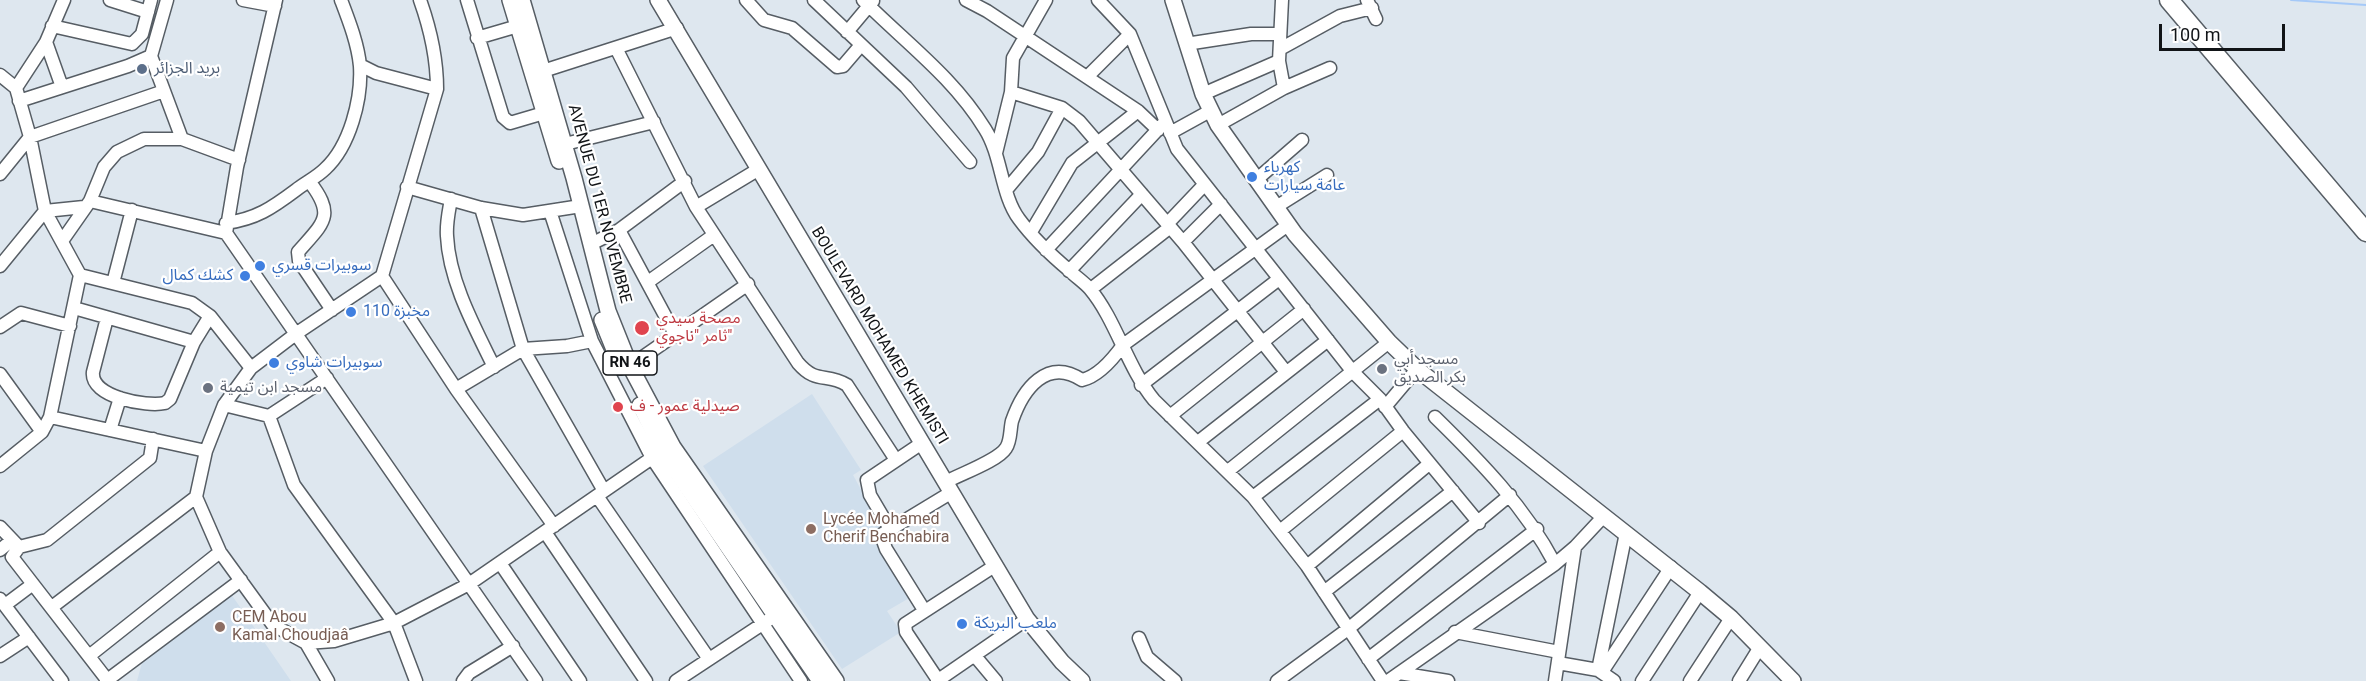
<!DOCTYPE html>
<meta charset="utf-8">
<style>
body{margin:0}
#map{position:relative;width:2366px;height:681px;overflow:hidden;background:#dee7ef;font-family:Roboto,sans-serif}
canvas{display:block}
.scale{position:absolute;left:2159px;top:24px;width:126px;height:27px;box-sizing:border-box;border:3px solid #111417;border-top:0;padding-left:8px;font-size:18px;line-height:21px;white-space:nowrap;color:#111417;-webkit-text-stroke:4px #fff;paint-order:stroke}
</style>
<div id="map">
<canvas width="2366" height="681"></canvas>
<div class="scale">100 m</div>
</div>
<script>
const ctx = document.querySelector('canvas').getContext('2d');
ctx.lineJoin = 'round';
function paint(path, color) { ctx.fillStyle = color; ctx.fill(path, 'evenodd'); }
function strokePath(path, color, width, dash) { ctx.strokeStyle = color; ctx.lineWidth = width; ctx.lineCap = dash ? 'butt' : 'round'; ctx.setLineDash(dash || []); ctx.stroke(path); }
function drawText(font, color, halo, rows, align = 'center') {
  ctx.font = font + ' Roboto,"Noto Sans Arabic",sans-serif'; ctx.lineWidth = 4.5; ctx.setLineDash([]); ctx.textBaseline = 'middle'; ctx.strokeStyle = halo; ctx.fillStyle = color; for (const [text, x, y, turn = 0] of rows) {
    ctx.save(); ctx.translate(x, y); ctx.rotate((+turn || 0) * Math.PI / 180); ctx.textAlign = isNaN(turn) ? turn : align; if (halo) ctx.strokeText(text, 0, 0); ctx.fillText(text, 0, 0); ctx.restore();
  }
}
paint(new Path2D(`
 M812,394l49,76 -8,5 28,51 -8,6 38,65 -24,14 14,21 -59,37 -139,-203z
 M231,594l60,87h-154l6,-22z`), '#cfdeec');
strokePath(new Path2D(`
 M2291,0l75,5`), '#a5c9f8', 2);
const minor = new Path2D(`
 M110,0l38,12
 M167,0l-16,56 31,83 57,21
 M243,0l32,6
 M276,0l-39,167 -11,66 310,448
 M420,0c10,28 17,60 17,89l-55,187 -85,57 -46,35 -27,37 -18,46 -10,46 24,55 53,73 33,18 28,-2 60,-18 75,-39 193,-133
 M467,0l36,117 7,6 34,-10
 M746,0l18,20 28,8 45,39 6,-1 18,-21
 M814,0l92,87 64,75
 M863,0c43,43 90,77 122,129 17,27 16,66 34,90 14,19 33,37 51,52 6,6 15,12 20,18 26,31 37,78 64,111l99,97 54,69 76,115
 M966,0l21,11 151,100 20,19
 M1098,0l32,34 47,115 176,223 27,27 23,32 76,92
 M1282,0l-3,61 5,27
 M1367,0l9,19
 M52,26l80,18 10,-10 9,-34
 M847,32l26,-31
 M477,38l41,-12
 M46,42l16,45
 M1186,44l65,-10h29
 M616,48l80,159 102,156c19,22 28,9 49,22l49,75
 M1280,49l60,-33 32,-8
 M360,65l16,8 61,16
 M543,71l134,-43
 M0,75l16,13 14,49 15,74 35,64 112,28 18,13 41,52
 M1087,77l43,-43
 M16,88l30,-46 18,-42
 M1011,92l51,16 17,13 104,121 103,130
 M1203,94l76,-33
 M19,101l109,-35 23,-10
 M1218,125l66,-37 46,-20
 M1170,133l40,-22
 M565,144l89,-22
 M996,153l15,-61 2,-34 33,-58
 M0,174l30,-37 134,-46
 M1256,180l46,-40
 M309,181c27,35 15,41 -11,71l1,9 33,49
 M407,187l74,21 42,7 58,-9
 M1007,189l31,-37 24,-44
 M451,199c-2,12 -5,24 -4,37 2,45 28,92 47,131
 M90,201l136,32
 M696,207l63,-38
 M1276,207l51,-32
 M481,208l42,141 81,142
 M550,211l42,130 60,117 149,223
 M226,223c30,-4 46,-15 70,-33 9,-7 21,-13 29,-21 25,-23 37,-70 35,-103 -2,-22 -11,-45 -19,-66
 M1167,224l37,-39
 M619,230l57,106
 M1031,232l41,-69 66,-52
 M62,241l28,-40 14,-34 13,-15 27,-13h38
 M1183,242l38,-38
 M591,244l28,-14 66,-49
 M1046,250l117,-126
 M0,266l45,-55 39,-4
 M1069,271l73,-77
 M382,276l74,113 98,137
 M648,282l66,-47
 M113,283l19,-73
 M1091,289l78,-61
 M74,308l120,34 -24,57 -5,4c-19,4 -75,-6 -72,-31l14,-54
 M0,327l21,-14 49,13
 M194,342l16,-26
 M630,366l118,-82
 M0,374l42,58
 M1141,385l138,-106
 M456,389l67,-40 44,-3 25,-5
 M224,405l45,11 58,-38
 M1385,407l32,-38
 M269,416l25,69 100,138 22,58
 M1170,416l134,-107
 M50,417l156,34
 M1435,417c46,45 90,90 120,147
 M110,430l10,-32
 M1198,442l130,-102
 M0,466l42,-34 8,-15 30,-142
 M1228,471l161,-129
 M946,482c14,-8 52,-21 60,-34 5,-7 4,-19 6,-27 11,-32 35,-64 70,-41 17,-4 31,-21 41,-35l165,-120
 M597,496l112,163
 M1253,497l127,-98
 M0,527l19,20
 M890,529l-20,-34 -3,-15 55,-37
 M1280,531l123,-100
 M545,532l101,149
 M0,550l12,-10
 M500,563l80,118
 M1307,566l122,-102
 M1324,592l129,-101
 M0,599l62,82
 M5,605l28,-21
 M52,607l144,-110
 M924,610l-38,-61 -5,-14 71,-43
 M1455,632l104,20
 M1139,638l8,19 28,24
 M306,643l22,38
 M0,656l29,-19
 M89,656l131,-104
 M975,656l21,25
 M1368,659l169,-130
 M1558,663l40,7 16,11
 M1598,670l28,-137
 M1602,672l69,-105
 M1399,673l49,8
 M938,680l-32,-48 -1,-8 91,-59
 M106,681l135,-101
 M108,681l-96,-124 7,-10 28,-7 103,-82 3,-19
 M463,681l6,-8 44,-27
 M676,681l94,-62
 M937,681l90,-62
 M1277,681l71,-52 162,-134
 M1388,681l167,-117 20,-17 28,-30
 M1555,681l20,-134
 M1642,681l58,-89
 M1690,681l41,-63
 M1739,681l21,-34`);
const major = new Path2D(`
 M510,0l49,161
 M522,0l52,178 34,133 22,55 43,81 163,234
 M658,0l369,619 35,43 20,19
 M1173,0l30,94 15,31 77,109 94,108 28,27 283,223 31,26 62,63
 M602,320l19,47
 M640,405l22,46 158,230`);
const highway = new Path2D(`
 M2169,0l197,232`);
strokePath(minor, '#565d64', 15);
strokePath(major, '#565d64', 18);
strokePath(highway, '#565d64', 21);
strokePath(minor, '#fff', 12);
strokePath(major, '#fff', 15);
strokePath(highway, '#fff', 18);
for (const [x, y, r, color] of [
 [142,69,6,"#5c6f8a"],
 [1252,177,6,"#3f7fe0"],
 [260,266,6,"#3f7fe0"],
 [245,276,6,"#3f7fe0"],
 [351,312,6,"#3f7fe0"],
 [642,328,8,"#e0444e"],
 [274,363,6,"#3f7fe0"],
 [1382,369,6,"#6b7280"],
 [208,388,6,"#6b7280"],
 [618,407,6,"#e0444e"],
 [811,529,6,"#8d6e63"],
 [962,624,6,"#3f7fe0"],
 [220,627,6,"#8d6e63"]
]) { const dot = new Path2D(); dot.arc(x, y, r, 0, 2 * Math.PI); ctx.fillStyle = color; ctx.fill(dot); strokePath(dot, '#fff', 2); }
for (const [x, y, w] of [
 [630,363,54]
]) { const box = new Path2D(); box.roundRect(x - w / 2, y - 12, w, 24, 4.5); ctx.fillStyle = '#fff'; ctx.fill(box); strokePath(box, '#111417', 1.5); }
drawText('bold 15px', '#111417', null, [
 ["RN 46",630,363]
]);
drawText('16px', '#4e5e75', '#fff', [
 ["بريد الجزائر",154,69]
], 'left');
drawText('16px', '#366cbe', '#fff', [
 ["كهرباء",1264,168],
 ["عامة سيارات",1264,186],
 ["سوبيرات قسري",272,266],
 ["كشك كمال",233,276,"right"],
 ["مخبزة 110",363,312],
 ["سوبيرات شاوي",286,363],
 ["ملعب البريكة",974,624]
], 'left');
drawText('16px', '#111417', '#fff', [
 ["AVENUE DU 1ER NOVEMBRE",599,204,75],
 ["BOULEVARD MOHAMED KHEMISTI",879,336,59]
]);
drawText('16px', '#be3a42', '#fff', [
 ["مصحة سيدي",656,319],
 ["ثامر \"ناجوي\"",656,337],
 ["صيدلية عمور - ف",630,407]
], 'left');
drawText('16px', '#5b616d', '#fff', [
 ["مسجد أبي",1394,360],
 ["بكر الصديق",1394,378],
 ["مسجد ابن تيمية",220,388]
], 'left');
drawText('16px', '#785e54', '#fff', [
 ["Lycée Mohamed",823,520],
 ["Cherif Benchabira",823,538],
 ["CEM Abou",232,618],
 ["Kamal Choudjaâ",232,636]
], 'left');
</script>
